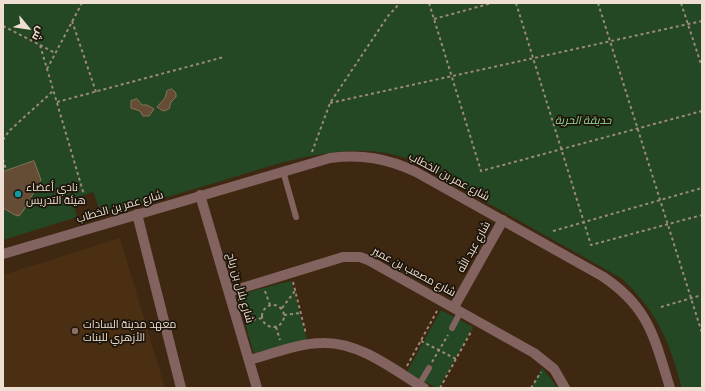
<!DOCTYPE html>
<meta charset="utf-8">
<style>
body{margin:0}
#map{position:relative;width:705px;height:391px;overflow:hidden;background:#3e2812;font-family:"IBM Plex Serif",Cairo,serif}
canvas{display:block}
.frame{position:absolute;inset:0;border:4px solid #eedfd2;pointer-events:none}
.north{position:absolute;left:8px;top:8px;width:40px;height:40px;-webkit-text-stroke:3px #1d140a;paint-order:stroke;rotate:119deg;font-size:11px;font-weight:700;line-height:16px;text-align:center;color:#eedfd2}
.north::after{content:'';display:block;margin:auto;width:14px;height:18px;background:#eedfd2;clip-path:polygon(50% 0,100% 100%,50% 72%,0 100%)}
</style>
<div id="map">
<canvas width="705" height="391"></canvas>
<div class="frame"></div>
<div class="north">ش</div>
</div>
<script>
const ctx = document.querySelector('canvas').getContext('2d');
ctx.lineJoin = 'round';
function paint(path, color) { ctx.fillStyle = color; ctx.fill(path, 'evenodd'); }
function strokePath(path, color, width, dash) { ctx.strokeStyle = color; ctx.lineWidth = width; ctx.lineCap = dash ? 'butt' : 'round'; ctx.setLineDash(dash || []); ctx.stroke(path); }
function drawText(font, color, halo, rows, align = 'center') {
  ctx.font = font + ' "IBM Plex Serif",Cairo,serif'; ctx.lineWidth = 3.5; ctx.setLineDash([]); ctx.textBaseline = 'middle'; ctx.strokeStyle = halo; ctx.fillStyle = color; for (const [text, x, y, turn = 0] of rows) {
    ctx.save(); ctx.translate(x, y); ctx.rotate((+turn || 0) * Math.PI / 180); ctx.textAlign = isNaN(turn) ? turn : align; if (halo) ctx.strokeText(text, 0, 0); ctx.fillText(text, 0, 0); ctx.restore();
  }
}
paint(new Path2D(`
 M120,238l45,150h-162v-113z`), '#4a2f13');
paint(new Path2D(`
 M3,3h699v365l-3,1 3,-1v20h-20c-13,-47 -24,-76 -61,-110l-206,-116c-60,-28 -141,3 -200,21 -38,11 -76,22 -113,33l-9,-24 -21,7 5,18 -74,23z
 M291,281l16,59 -52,13 -2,-2 -15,-53 6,-5z
 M441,310l32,17 -34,61h-2l-30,-16z
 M542,368l16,20h-26z`), '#234823');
const building = new Path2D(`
 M172,89l4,4v4l-5,5 -2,7 -6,2 -6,-4 8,-9 2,-7z
 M137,99l5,6h5l7,4 -5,7h-6l-3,-5 -9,-3v-7z
 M34,161l7,19 -18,31 -4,5 -4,-1 -12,-7v-36z`);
paint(building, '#644c35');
strokePath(building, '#8b715a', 1);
strokePath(new Path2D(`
 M429,3l52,168 221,-60
 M516,3l75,242 111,-30
 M598,3l104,330
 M681,3l21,64
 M434,19l58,-16
 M72,21l24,71
 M3,26l37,19 44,150
 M40,45l15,8
 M47,69l35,-66
 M57,102l167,-45
 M330,103l372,-82
 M3,140l6,-9 44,-40
 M312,152l18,-49 58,-87 12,-13
 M3,159l3,11
 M553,231l149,-43
 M293,282l13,52
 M265,291l5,14
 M262 316a11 11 0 1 1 22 0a11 11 0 1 1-22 0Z
 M661,307l41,-12
 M282,308l13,-17
 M284,315l17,-2
 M247,321l15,-3
 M276,327l4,13
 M421,341l35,18
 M432,362l16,-27
 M407,366l30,-55
 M440,388l32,-58
 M531,388l10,-16`), '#9c8a79', 2, [3, 3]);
strokePath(new Path2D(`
 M283,171l13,46
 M452,328l9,-17
 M419,385l10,-17`), '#826360', 6);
strokePath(new Path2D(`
 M200,195l57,193
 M137,214l44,174
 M3,254l327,-96c31,-4 57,0 86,14l186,104c47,31 52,61 68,112
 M229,292l114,-35h17l8,3 166,93 20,16 11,19
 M454,307l49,-87
 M249,360c23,-6 49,-17 74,-17 37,-1 71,27 101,45`), '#826360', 10);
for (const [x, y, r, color] of [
 [18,194,4,"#0f9aa8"],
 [75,331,4,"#8d6e63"]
]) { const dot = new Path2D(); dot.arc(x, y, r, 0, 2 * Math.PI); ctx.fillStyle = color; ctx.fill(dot); strokePath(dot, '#1d140a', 1.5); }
drawText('italic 11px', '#96dc94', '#1d140a', [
 ["حديقة الحرية",583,121]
]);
drawText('11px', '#eedfd2', '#1d140a', [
 ["شارع عمر بن الخطاب",449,177,28],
 ["شارع عمر بن الخطاب",120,207,-16],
 ["شارع عبد الله",474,247,-61],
 ["شارع مصعب بن عمير",414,272,28],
 ["شارع بلال بن رباح",240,288,74]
]);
drawText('11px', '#eedfd2', '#1d140a', [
 ["نادي أعضاء",26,188],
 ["هيئة التدريس",26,201],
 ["معهد مدينة السادات",83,325],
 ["الأزهري للبنات",83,338]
], 'left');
</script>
